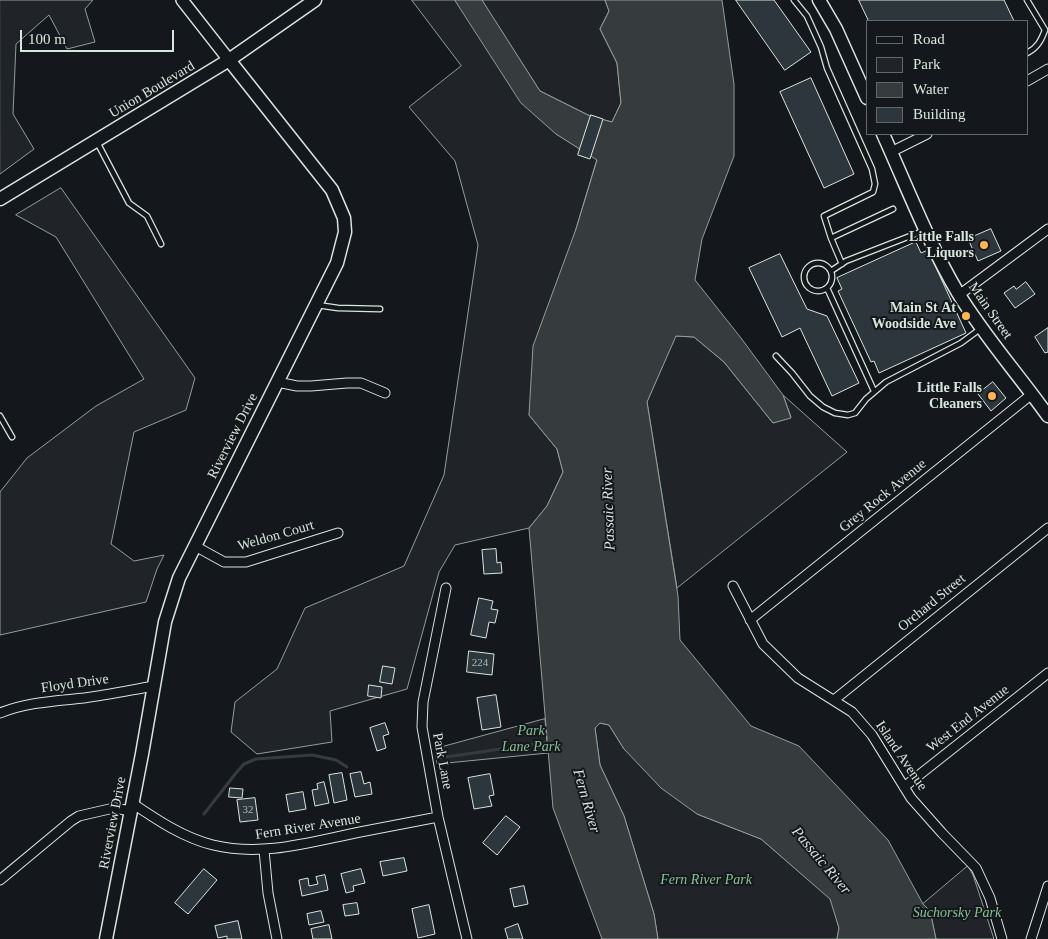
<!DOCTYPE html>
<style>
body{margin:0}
#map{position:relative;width:1048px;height:939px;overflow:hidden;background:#14181c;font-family:"Times New Roman",serif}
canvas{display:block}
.legend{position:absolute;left:866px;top:20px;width:162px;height:115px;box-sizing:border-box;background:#14181c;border:1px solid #626a69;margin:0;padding:6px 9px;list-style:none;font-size:15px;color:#d8e6dc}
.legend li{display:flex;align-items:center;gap:10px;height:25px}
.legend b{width:25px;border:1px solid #626a69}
.scale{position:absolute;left:20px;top:30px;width:154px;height:22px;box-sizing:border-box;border:2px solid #d8e6dc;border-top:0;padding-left:6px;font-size:15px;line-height:18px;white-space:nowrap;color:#d8e6dc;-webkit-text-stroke:4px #14181c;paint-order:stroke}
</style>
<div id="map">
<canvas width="1048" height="939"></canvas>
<ul class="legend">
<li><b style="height:6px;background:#14181c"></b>Road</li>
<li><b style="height:14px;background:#202428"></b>Park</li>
<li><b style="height:14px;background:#363b3e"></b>Water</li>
<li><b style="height:14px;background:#2c363c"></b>Building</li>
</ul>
<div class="scale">100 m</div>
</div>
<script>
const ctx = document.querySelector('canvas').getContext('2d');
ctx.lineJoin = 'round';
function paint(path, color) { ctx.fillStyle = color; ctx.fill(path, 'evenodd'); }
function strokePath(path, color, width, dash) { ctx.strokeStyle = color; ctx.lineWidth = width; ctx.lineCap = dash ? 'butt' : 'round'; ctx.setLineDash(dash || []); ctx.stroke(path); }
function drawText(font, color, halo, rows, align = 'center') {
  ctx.font = font + ' "Times New Roman",serif'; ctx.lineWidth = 4; ctx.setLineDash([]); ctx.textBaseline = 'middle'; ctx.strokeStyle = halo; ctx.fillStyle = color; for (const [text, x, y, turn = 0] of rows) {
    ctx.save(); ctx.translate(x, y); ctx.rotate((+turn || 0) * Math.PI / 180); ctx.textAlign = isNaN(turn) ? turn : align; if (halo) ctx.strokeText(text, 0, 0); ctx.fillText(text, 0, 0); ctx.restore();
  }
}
const green = new Path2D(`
 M0,0h93l-8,9 10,33 -28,7 -18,-34 -33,29 -3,70 21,35 -34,25z
 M412,0h43l101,134 41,25 -21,70 -47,186 28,34 6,23 -16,34 -18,22 -74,17 -16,27 -32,117 -77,22 2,31 -75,12 -26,-22 4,-30 42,-33 28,-61 99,-42 40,-91 34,-230 -23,-84 -46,-54 52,-41z
 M482,0h123l4,11 -9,18 17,34 4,40 -9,19 -22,-6 -50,-25z
 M61,188l134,190 -9,32 -52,22 -23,112 23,17 30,-6 -7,14 -11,33 -146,33v-143l27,-34 69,-52 48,-27 -88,-142 -40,-22z
 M676,336l18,1 30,25 49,61 18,-6 -8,-22 64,57 -170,136 -30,-186z
 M545,719l3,34 -111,11 -2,-15z
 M600,723l9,2 15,24 73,65 64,25 70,60 8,29 -2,11h-179l-4,-25 -30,-98 -24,-51 -5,-37z
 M968,866l5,9 21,64h-58l-6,-28 -7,-7z`);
paint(green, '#202428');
strokePath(green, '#939e99', 1);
const water = new Path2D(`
 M455,0h27l58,91 50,25 22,6 9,-19 -4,-40 -17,-34 9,-18 -4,-11h117l12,84v72l-32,83 -7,41 46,58 42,57 8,23 -18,5 -49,-61 -30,-25 -18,-1 -29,66 31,194 2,44 71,86 48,20 89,94 35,64 7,7 6,28h-99l2,-11 -9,-29 -69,-60 -64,-25 -36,-26 -37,-39 -15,-24 -9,-2 -5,5 5,37 24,51 30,98 4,25h-56l-49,-131 -24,-280 18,-22 16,-34 -6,-23 -28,-34 4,-69 43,-117 21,-69 -41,-26 -35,-31z`);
paint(water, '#363b3e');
strokePath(water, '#939e99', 1);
strokePath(new Path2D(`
 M439,758l110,-16
 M204,814l32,-41 8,-9 12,-5 56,-4 24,5 11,7`), '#363b3e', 3);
const building = new Path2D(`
 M736,0h38l37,52 -26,18z
 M859,0h145l10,21h-145z
 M811,78l43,96 -30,14 -44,-96z
 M591,115l12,4 -13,40 -12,-4z
 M991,229l10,22 -23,10 -10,-22z
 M916,242l5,11 7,-3 38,83 -87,40 -5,-12 -3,1 -33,-71 4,-2 -5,-11z
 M780,254l27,55 20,7 32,67 -27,13 -32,-68 -18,9 -33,-69z
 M1026,282l9,12 -20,14 -11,-15 10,-7 2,3z
 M1048,328v24l-3,1 -10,-16z
 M993,382l13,16 -15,13 -13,-17z
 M496,549l1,14 4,-1 1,11 -18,1 -2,-24z
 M479,598l14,3 -2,8 7,1 -3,13 -6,-1 -3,16 -15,-3z
 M469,651l25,3 -2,21 -25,-3z
 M383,666l12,2 -3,16 -12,-2z
 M369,685l13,2 -1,11 -13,-2z
 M496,695l5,32 -19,3 -5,-32z
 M385,723l4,11 -6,2 3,12 -9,3 -7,-23z
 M361,772l3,12 6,-2 2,12 -17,3 -5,-23z
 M342,773l5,27 -13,3 -5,-28z
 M490,774l4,21 -5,1 3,10 -18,3 -6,-31z
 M324,782l5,21 -14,3 -3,-16 6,-1 -1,-5z
 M230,788l13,1 -1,9 -13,-1z
 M303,792l3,17 -17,3 -3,-17z
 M255,798l3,22 -18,2 -3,-22z
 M506,816l14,11 -23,28 -14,-12z
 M404,858l3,13 -24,5 -3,-14z
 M204,869l13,11 -29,34 -13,-11z
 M361,869l4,14 -12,3 1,5 -8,2 -5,-19z
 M325,875l3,15 -26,6 -3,-16 9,-2 1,8 9,-2 -2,-7z
 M524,886l4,18 -14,3 -4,-18z
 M357,903l2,11 -14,2 -2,-11z
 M429,905l6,29 -17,4 -6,-29z
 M321,911l3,11 -15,3 -2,-11z
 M238,921l4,18h-15v-3l-9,2 -3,-12z
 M518,924l5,15h-15l-3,-10z
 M329,925l3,14h-19l-2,-10z`);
paint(building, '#2c363c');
strokePath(building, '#d8e6dc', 1);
const service = new Path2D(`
 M794,0l13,16 14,31 6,21 45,101 3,15 -2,8 -49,24 7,22
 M1027,53c10,-5 14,-12 18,-23l-18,-30
 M97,142l32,61 18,13 14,28
 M804 277a14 14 0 1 1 28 0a14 14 0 1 1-28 0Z
 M842,264l-11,-26 62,-29
 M831,271l15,-10 77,-30
 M827,288l47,103
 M317,305l21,3 42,1
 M776,356l16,17 18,23 13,11 12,6 13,2 7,-2 11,-14 20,-17 75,-39 19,-14
 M0,416l12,21`);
const minor = new Path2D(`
 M1027,81l21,-12
 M891,152l36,-18
 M959,295l89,-66
 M277,382l20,4h14l36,-3h14l24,10
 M195,546l29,16h22l92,-29
 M733,586l30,58 35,34 54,34 20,23 39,63 31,35 34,35 14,30 12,41
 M446,588l-23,114 -1,25 16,90 29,122
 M750,620l282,-226
 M834,700l214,-172
 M0,713c27,-11 56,-12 84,-15 23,-3 47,-8 70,-12
 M904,787l144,-114
 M132,803c25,17 52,35 81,42 50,12 97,-3 147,-13 26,-5 52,-10 78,-15
 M264,850l4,43 9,46
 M0,880l71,-59 8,-5 26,-6 9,-2 17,3
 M1031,939l17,-53`);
const tertiary = new Path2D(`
 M182,0l47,60`);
const secondary = new Path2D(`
 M819,0l17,29 31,69
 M883,134c24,53 45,108 75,159 26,43 61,82 90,123
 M0,199l229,-139 86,-60
 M106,939l36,-185 23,-132 14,-44 158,-315 8,-31 -1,-14 -12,-28 -103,-130`);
strokePath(service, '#d8e6dc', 7);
strokePath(minor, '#d8e6dc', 11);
strokePath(tertiary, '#d8e6dc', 14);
strokePath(secondary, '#d8e6dc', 15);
strokePath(service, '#14181c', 4.5);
strokePath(minor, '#14181c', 9);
strokePath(tertiary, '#14181c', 11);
strokePath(secondary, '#14181c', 12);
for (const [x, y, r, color] of [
 [984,245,5,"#ffb74d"],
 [966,316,5,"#ffb74d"],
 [992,396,5,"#ffb74d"]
]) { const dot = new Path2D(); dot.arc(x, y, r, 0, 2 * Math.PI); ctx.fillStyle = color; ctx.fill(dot); strokePath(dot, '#14181c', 2); }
drawText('11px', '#adbab4', null, [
 ["224",480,663],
 ["32",248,810]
]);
drawText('14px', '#d8e6dc', '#14181c', [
 ["Union Boulevard",152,90,-31],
 ["Main Street",990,311,55],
 ["Riverview Drive",233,436,-63],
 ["Grey Rock Avenue",883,496,-39],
 ["Weldon Court",276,536,-16],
 ["Orchard Street",932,603,-39],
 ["Floyd Drive",75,684,-8],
 ["West End Avenue",968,719,-38],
 ["Island Avenue",901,756,56],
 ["Park Lane",442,761,79],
 ["Riverview Drive",113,823,-79],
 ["Fern River Avenue",308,827,-9]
]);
drawText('bold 14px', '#d8e6dc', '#14181c', [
 ["Little Falls",974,237],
 ["Liquors",974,253],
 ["Main St At",956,308],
 ["Woodside Ave",956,324],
 ["Little Falls",982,388],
 ["Cleaners",982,404]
], 'right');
drawText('italic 14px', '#8ac095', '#14181c', [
 ["Park",531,731],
 ["Lane Park",531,747],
 ["Fern River Park",706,880],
 ["Suchorsky Park",957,913]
]);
drawText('italic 15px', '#d8e6dc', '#14181c', [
 ["Passaic River",609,509,-92],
 ["Fern River",586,801,74],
 ["Passaic River",821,861,50]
]);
</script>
